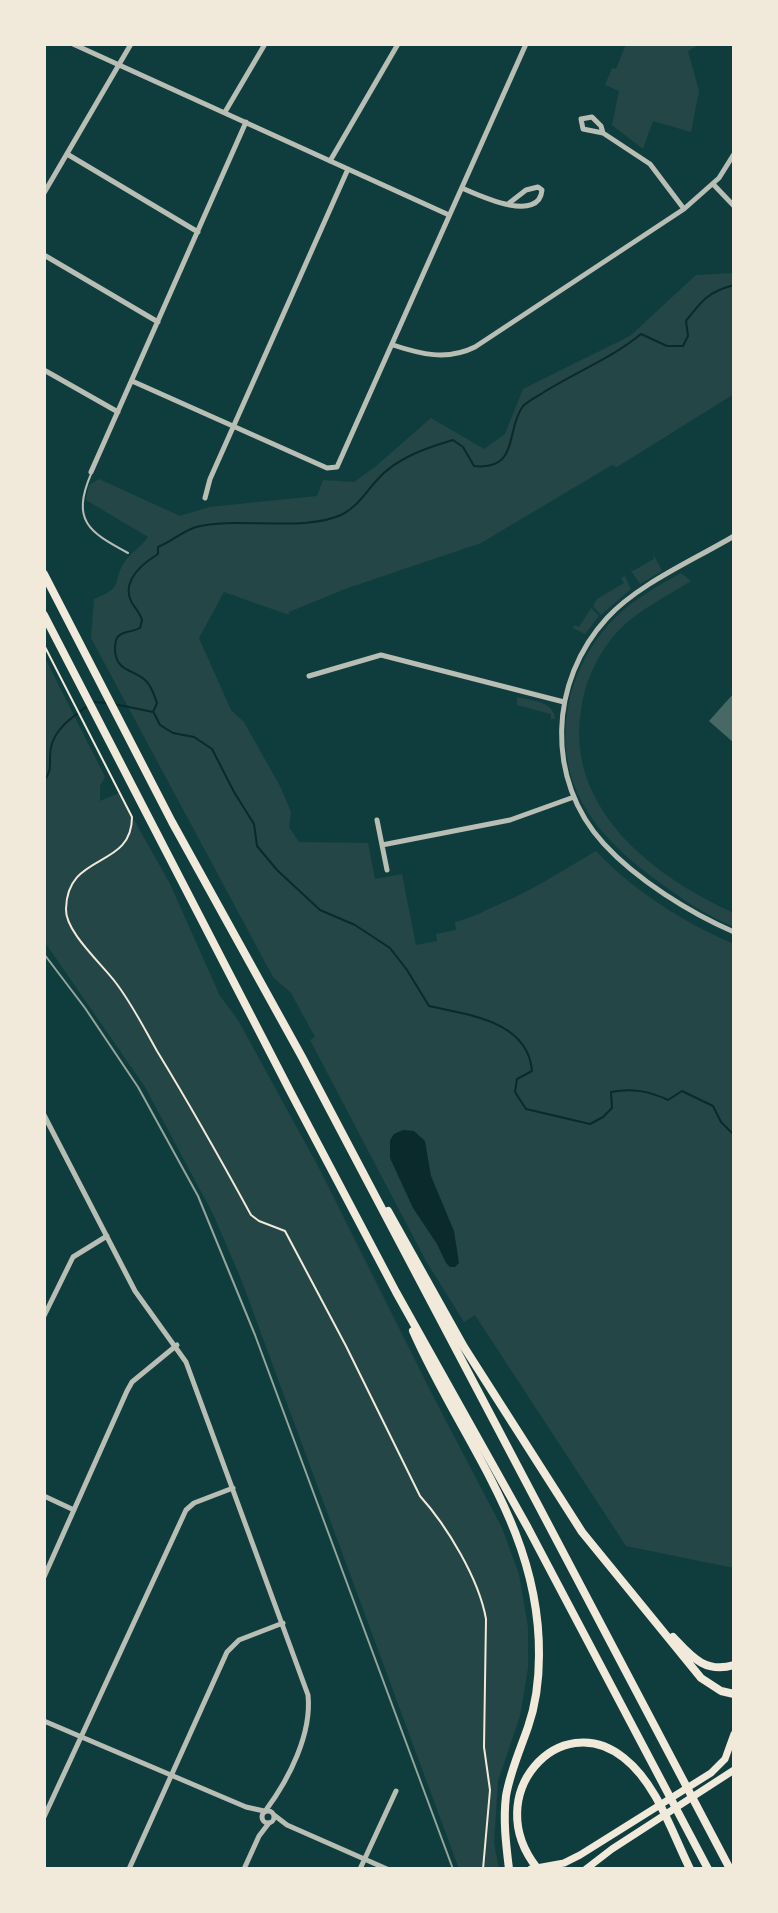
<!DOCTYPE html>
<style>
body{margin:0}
#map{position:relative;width:778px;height:1913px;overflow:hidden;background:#0f3d3e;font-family:"Times New Roman",serif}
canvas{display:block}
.frame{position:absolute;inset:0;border:46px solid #f1e9da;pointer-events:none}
</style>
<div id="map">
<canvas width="778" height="1913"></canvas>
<div class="frame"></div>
</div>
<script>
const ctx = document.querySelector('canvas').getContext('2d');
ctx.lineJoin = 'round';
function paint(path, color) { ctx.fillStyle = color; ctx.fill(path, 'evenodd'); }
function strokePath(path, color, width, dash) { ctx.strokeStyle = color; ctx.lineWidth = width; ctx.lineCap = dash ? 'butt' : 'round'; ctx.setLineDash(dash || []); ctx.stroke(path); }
paint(new Path2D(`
 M626,44h74l-12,7 11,40 -8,41 -38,-11 -10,28 -31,-24 7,-34 -14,-6 7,-17 4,1z
 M734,273v121l-117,73 -5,-2 -131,78 -136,46 -56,23v3l-65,-23 -25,46 32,72 13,12 36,64 11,26 -2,15 10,15 69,1 7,36 27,-5 14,71 21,-4 -1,-7 20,-4 -1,-8c19,-4 30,-12 47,-19 33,-14 63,-34 94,-52 35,38 90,73 138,93v624l-108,-22 -151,-231 -11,7 -38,-61 -116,-221 5,-3 -24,-44 -18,-16 -182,-339 3,-39c33,-13 16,-17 32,-39 6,-8 16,-14 22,-23l-62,-37 3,-15 10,-6 81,37 29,-9 108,-11 6,-16 31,2 22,-16 55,-48 53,31 21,-15 18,-45 107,-53 66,-61z
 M653,554l9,17 -22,13 -10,-15 3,2 21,-12z
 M681,573l10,8c-24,15 -51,28 -71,48 -21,22 -35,51 -39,81 -16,99 73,167 153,203v14c-29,-12 -54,-29 -79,-48 -62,-46 -104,-98 -85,-182 8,-31 25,-61 49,-83 18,-17 41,-29 62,-41z
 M625,576l6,13 -30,26 -8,-9 4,-7 27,-16 -3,-5z
 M591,608l8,8 -14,18 -12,-6 1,-3 5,2z
 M44,656l61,121 -5,9v15l19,-8 51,91 50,112 18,24 82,150 112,224 70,134 17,46 9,53v41l-8,48 -22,65 -4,62 5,26h-40l-218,-590 -28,-65 -68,-127 -101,-146z
 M517,697c15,4 37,4 38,22h-4v-5l-34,-9z`), '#244646');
paint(new Path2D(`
 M403,1130l11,1 11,10 6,35 23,55 5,32 -4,4h-5l-4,-4 -9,-19 -24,-36 -23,-50v-18l4,-6z`), '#0a2a2b');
strokePath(new Path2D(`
 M94,702l13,1
 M114,704l39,8 4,-9c-3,-8 -5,-17 -12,-23 -12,-11 -28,-8 -30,-29 0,-3 0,-10 2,-13 4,-7 16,-6 23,-10l2,-8c-2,-7 -6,-11 -10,-17 -12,-22 10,-39 26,-49v-7c13,-5 25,-16 38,-20 40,-11 109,6 147,-13 15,-8 23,-22 34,-34 19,-22 49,-32 76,-40l10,7 11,19c46,5 31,-36 49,-60 5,-5 15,-10 21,-14 32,-20 68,-34 97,-58l26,12h16l5,-10 -2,-15c16,-21 22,-29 48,-36
 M154,713l6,12 13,8 21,4 18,12 22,43 20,32 3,22 20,24 43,40 35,15 35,23 17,22 22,36c40,9 99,15 103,65l-15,8 -2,13 11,17 64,15 13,-7 9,-9 -1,-16c21,-4 38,-1 57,8l14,-9 31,15 8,16 13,13
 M44,781c7,-9 6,-14 6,-25 0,-25 21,-38 39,-51`), '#0a2a2b', 2);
paint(new Path2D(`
 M734,693v50l-25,-22z`), '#486865');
strokePath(new Path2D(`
 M44,645l88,172c0,53 -65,34 -66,92 -1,23 37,56 50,74 16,21 28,45 41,68 33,54 64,109 94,164l8,6 26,10 61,115 74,150c27,30 59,83 66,123l-2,128 6,43 -7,79`), '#f1e9da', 2);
strokePath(new Path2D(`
 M91,474c-20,47 -2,58 37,79`), '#b8beb3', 2);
strokePath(new Path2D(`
 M73,44l376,171
 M225,112l40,-68
 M603,133l-2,-7 -9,-9 -11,2 2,10 20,4 47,31 34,45
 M67,154l131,78
 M330,161l68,-117
 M713,184l21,22
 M462,188c16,7 77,36 80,2l-4,-3 -12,3 -18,14
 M44,193l87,-149
 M44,255l114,67
 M393,345c27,9 54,16 82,2l209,-138 35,-31 15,-24
 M44,370l74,42
 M132,381l195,87 10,-1 189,-423
 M91,472l155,-350
 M205,498l5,-19 138,-310
 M734,536c-40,24 -96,48 -127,82 -58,63 -62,162 -3,226 33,36 86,69 130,88
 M309,676l72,-21 183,47
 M377,820l10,50
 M382,845l128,-25 64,-23
 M44,1115l91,176 51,71 122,333c4,39 -19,84 -42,115
 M44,1316l29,-59 34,-21
 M44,1496l30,14
 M44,1577l83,-186 5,-9 45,-37
 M44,1721l202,86 18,4
 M262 1817a6 6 0 1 1 12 0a6 6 0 1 1-12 0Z
 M274,1815l13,10 100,44
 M44,1817l142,-307 8,-7 39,-15
 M129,1869l98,-217 12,-12 44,-17
 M244,1869l15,-33 10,-13
 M360,1869l36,-78`), '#b8beb3', 5);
strokePath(new Path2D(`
 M531,1869l33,-6 16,-8 131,-82 14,-14 9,-25
 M586,1869l26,-20 122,-79`), '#f1e9da', 7);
strokePath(new Path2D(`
 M44,574l128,248 130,235 428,812
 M44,615l246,476 106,201 132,236 180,341
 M388,1211l76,136 118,185 119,146 20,13 13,3
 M413,1331c48,110 127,196 126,324 0,24 -3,49 -11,72 -8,23 -18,45 -22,69 -3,25 0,48 3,73
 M673,1637c18,19 32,37 61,28
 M537,1868c-58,-73 23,-162 87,-110 33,26 48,75 66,111`), '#f1e9da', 8);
strokePath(new Path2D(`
 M44,954l41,54 53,79 60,109 57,139 198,534`), '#97a49c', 2);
</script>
